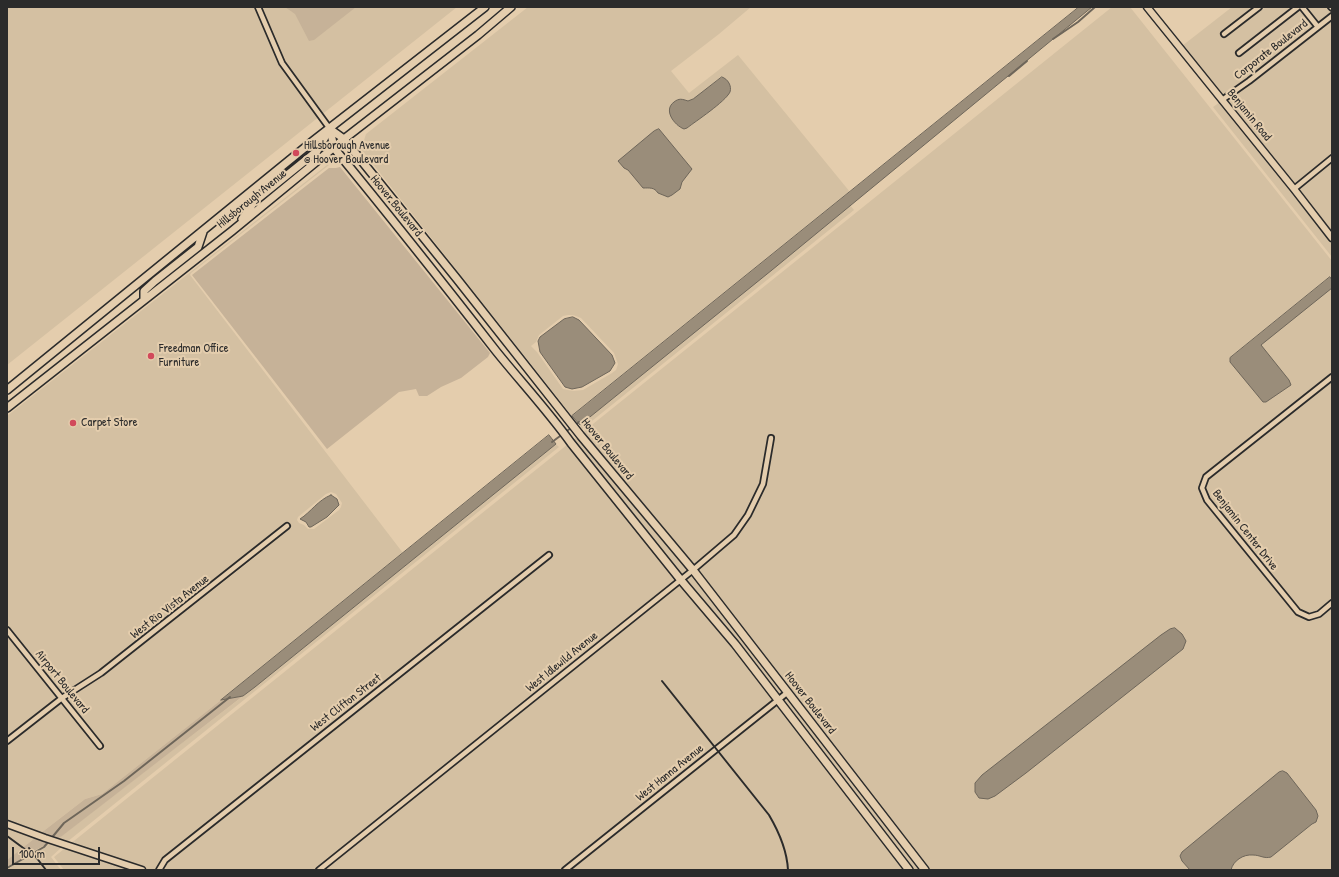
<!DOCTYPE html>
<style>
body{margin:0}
#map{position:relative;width:1339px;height:877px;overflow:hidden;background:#e4cdad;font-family:"Patrick Hand",sans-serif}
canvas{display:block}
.frame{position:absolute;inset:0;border:8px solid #2b2b2b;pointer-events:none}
.scale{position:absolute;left:12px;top:847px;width:88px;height:18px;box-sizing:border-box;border:2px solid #2b2b2b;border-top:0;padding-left:5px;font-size:12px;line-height:14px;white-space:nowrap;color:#2b2b2b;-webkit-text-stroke:3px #e4cdad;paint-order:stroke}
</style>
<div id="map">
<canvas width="1339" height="877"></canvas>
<div class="frame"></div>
<div class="scale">100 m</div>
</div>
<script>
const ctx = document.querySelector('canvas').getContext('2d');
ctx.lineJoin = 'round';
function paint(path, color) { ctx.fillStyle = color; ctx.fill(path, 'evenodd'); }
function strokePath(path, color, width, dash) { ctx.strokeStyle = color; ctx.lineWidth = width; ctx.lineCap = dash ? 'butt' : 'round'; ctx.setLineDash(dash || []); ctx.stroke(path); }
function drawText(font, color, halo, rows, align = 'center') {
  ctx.font = font + ' "Patrick Hand",sans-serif'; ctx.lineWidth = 4; ctx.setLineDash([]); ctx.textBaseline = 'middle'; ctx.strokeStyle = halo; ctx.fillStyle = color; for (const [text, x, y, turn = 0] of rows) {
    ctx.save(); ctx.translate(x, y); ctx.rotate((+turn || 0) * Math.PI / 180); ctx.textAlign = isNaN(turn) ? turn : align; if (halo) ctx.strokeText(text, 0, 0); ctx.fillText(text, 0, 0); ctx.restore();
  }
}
paint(new Path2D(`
 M7,7h450l-450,358z
 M528,7h223l-32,27 -48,37 18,22 49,-38 112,137 -278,224 -211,-267 5,-15zM568,315h5l8,3 33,35 4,11 -2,6 -4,3 -29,17 -10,1 -10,-2 -26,-37 -6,-6 5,-4 3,-7 24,-19z
 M1112,7h18l202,254v609h-1268l-10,-13z
 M1232,7h21l-33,26 4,5 41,-31h27l-57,45 4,5 61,-47 13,16 -66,52 -25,18 -40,-50z
 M1305,7h23l3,5 -13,10z
 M1332,20v133l-38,31 -67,-83 24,-17z
 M1220,102l72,88 40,53v14l-119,-150z
 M1332,161v72l-33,-44z
 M327,165h2l-138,108 -1,2 213,278 -158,128 -143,113 -17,5 -44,34 -34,-12v-76l55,-43 39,49 4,-4 -38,-48 36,-23 146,-114 43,-35 -5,-5 -42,35 -146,113 -37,24 -55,-69v-209zM331,492l5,2 6,9 -1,4 -2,3 -25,19h-6l-4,-4 -5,-2 -2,-3 1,-3 28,-23z
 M850,205l4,5 -272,219 -2,-4z
 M556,444l3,3 -492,395 -10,-3 198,-152z
 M7,635l50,62 -50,40z
 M7,827l28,11 -28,22z
 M49,843l13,4 -11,10 10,13h-54l21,-16z`), '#d4c0a2');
paint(new Path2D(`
 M285,7h71l-42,33 -5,1 -14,-27z
 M340,167l150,186 -2,4 -27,21 -20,9 -14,9h-8l-3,-7 -17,3 -72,57 -135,-174 137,-107h7z
 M243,696l-181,140 -5,3 -16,-6 44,-34 17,-5 119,-94z
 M35,838l14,5 -21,11 -21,15v-9z`), '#c6b298');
const water = new Path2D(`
 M1079,7h13l-320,263 -192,155 -8,-9z
 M722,77c6,2 10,9 8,15 -5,10 -34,29 -43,36l-3,1c-10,-4 -21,-19 -10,-27 5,-4 8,-3 14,-1l5,-2z
 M659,129l33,40 -10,13 -2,7 -8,6 -4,2 -10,-4c-4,-6 -8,-5 -15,-5l-15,-18 -4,-2 -6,-7 36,-30z
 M1330,277l2,3v8l-71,57 28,35 2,5 -25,17h-3l-33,-40v-4z
 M573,317l6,3 33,35 3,8 -5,8 -28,16 -10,2 -7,-2 -25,-35 -2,-11 2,-4 24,-18z
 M549,435l7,9 -301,243 -12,9 -22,4z
 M331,495l6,4 2,6 -12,12 -16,10h-2l-3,-5 -6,-3c11,-7 18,-19 31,-24z
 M1175,628l7,6 4,7 -3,8 -157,124 -31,23 -7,3 -9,-1 -4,-6v-9l7,-8 179,-140 9,-6z
 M1283,771l4,2 29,37 2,6 -2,6 -4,2 -41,33c-7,2 -11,-2 -18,-2 -10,-1 -20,6 -22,15h-41l-8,-9 -2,-5 2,-4 97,-80z`);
paint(water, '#9a8d7a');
strokePath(water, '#6e665a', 1);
strokePath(new Path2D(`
 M1053,39l25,-17 17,-15
 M1009,76l18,-15
 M552,442l27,-20
 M7,868l37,-21 20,-24 60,-42 106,-84`), '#6e665a', 2);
const minor = new Path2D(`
 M258,7l24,56 48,66
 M1302,7l16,20
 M1331,7l1,1
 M1224,34l35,-27
 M1239,53l59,-46
 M1222,100l27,-19 83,-65
 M1294,189l38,-31
 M1332,377l-126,100 -4,11 5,12 91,112 11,5 10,-3 13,-11
 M7,630l93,116
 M7,741l55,-43 39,-25 186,-147
 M159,870l6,-10 384,-305
 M319,870l374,-300 41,-35 14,-20 15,-31 8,-46
 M565,870l223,-178`);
const tertiary = new Path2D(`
 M1147,7l147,182 38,49
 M7,824l38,14 97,32`);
const secondary = new Path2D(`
 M330,129l14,10 113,140 124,157 112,134 232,300
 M330,129l4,19c55,67 109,135 162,203 25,31 52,60 75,92l109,136 55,65 174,226`);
const primary = new Path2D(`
 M242,219l13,-18 62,-50 11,-19
 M144,300v-9l11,-10 43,-34 5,-15
 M7,390l306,-249 172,-134
 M7,408l225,-177 112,-92 134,-104 33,-28`);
strokePath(minor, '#2b2b2b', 8);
strokePath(tertiary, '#2b2b2b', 9);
strokePath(secondary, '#2b2b2b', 10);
strokePath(primary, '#2b2b2b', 10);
strokePath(minor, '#e4cdad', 4.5);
strokePath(tertiary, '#e4cdad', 6);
strokePath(secondary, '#e4cdad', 7);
strokePath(primary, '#e4cdad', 7);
strokePath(new Path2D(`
 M662,681l107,134c10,17 18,35 19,55
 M7,836l19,14
 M29,848l17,22`), '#2b2b2b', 2);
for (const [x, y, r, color] of [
 [296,153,4,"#d1495b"],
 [151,356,4,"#d1495b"],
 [73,423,4,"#d1495b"]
]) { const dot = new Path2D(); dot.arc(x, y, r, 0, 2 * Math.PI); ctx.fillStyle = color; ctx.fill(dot); strokePath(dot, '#e4cdad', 1.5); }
drawText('12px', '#2b2b2b', '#e4cdad', [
 ["Corporate Boulevard",1271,50,-38],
 ["Benjamin Road",1249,115,51],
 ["Hillsborough Avenue",252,199,-39],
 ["Hoover Boulevard",396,206,51],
 ["Hoover Boulevard",607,449,51],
 ["Benjamin Center Drive",1245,530,52],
 ["West Rio Vista Avenue",170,607,-38],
 ["West Idlewild Avenue",562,662,-39],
 ["Airport Boulevard",62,682,51],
 ["West Clifton Street",346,703,-38],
 ["Hoover Boulevard",810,703,52],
 ["West Hanna Avenue",670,773,-39]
]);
drawText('12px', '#2b2b2b', '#e4cdad', [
 ["Hillsborough Avenue",304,146],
 ["@ Hoover Boulevard",304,160],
 ["Freedman Office",159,349],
 ["Furniture",159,363],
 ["Carpet Store",81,423]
], 'left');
</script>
